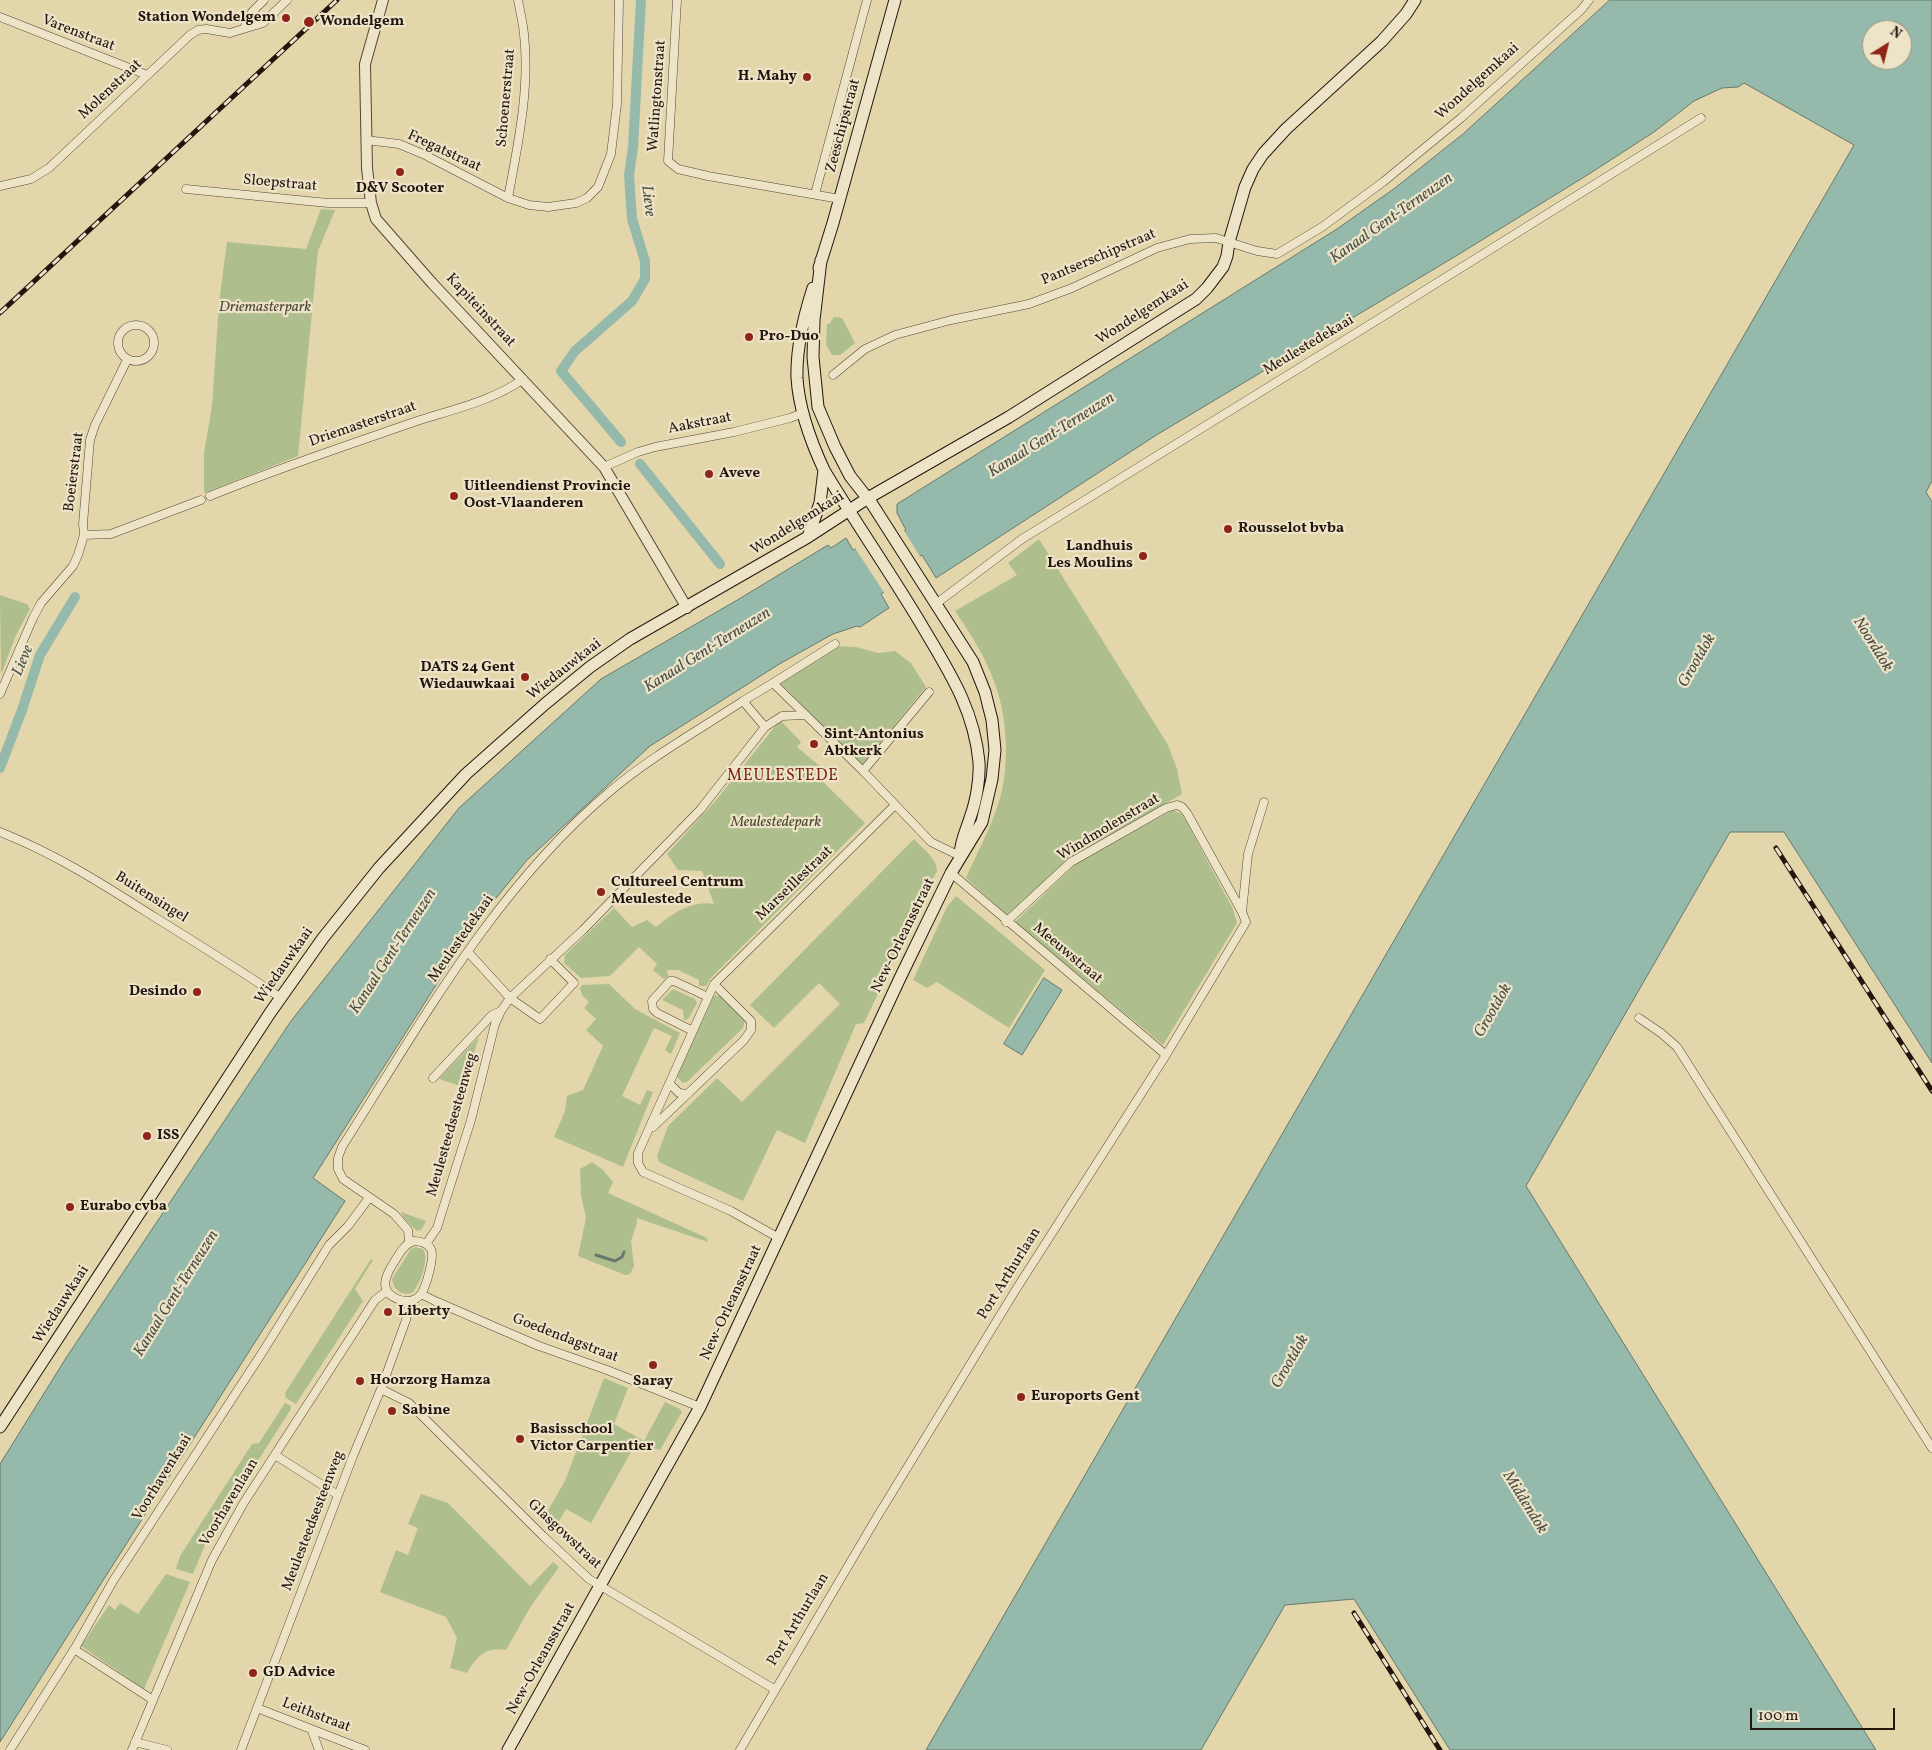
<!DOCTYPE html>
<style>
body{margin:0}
#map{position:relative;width:1932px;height:1750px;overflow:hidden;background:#e3d6ab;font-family:Vollkorn,serif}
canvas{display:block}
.north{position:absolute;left:1862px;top:20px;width:50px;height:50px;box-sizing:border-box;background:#ede4c8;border:1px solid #9c927e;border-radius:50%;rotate:36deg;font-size:14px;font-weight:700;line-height:20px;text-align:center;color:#23160f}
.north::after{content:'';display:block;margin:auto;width:18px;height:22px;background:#8f2418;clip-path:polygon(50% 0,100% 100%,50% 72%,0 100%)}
.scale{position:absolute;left:1750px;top:1708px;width:145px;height:22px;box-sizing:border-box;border:2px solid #23160f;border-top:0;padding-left:6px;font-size:15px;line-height:18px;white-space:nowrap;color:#23160f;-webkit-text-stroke:4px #ede4c8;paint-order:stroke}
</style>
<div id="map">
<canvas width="1932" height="1750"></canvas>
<div class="north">N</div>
<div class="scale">100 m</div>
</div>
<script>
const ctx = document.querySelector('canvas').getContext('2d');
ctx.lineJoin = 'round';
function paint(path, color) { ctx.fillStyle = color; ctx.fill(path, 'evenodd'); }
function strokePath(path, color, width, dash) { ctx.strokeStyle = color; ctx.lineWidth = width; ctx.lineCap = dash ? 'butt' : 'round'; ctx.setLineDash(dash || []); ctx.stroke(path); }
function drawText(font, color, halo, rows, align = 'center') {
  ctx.font = font + ' Vollkorn,serif'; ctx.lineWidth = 4.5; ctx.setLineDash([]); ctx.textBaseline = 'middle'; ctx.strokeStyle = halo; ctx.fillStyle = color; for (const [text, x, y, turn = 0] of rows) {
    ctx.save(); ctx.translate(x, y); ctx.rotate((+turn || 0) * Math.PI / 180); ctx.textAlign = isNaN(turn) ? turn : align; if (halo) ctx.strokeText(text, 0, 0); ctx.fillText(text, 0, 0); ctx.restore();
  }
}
paint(new Path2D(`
 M321,209l14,1 -17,41 -20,205 -94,37v-40l8,-47 7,-103 8,-61 79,7z
 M834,317l8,1 13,25 -15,12h-8l-6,-10 1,-21h2z
 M1039,539l129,206 9,24 5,25 -114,66 -61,55 -41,-37c11,-25 25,-50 33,-77 5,-14 6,-30 7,-45 1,-60 -18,-97 -51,-145l62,-36 -9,-12z
 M0,595l27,9 3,5 -14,26 -15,40z
 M835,646l21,1 22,6 17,-2 16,12 15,24 -64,78 -81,-81 1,-3z
 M780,720l21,22 -4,5 24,20 -6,7 50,49 -155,156 -4,7h-7v-6l-21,-10h-11l1,6 -4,3 -11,-9 4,-6 -18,-17 -29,29 -29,2 -17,-15 1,-8 49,-47 18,19 15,-7 9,7c16,-13 36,-27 58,-23l-12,-33 -24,-1 -11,-16 50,-55z
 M1173,810l8,4 5,7 47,88 4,14 -74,122 -148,-123 61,-58z
 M914,839c8,9 23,19 23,32l-73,152 -8,1 -51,119 -28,-13 -34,71 -84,-39 -2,-6 11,-30 49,-48 25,24 98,-98 -21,-21 -45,45 -24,-23z
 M956,896l89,74 -36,58 -72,-46 -10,6 -14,-8 34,-73z
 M609,984l26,25 45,24 -9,21 -6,-4 7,-14 -18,-8 -32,68 18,9 7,-15 6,2 -30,75 -69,-30 11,-26 2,-15 16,-6 20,-44 -17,-16 10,-11 -12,-11 5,-6 -7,-7 -2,-7 2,-3z
 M673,989l22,10 2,4 -9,16 -4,1 -1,-10 -21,-10z
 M714,995l8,1 23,25 -2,7 -56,54 -4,1 -7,-7z
 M479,1037l-16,50 -24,-8z
 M592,1162l11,8 10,12 -5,11 99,45 1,4 -71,-24v5l-6,18 3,25 -4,8 -5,1 -47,-19 8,-38 -5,-23 -1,-26z
 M401,1212l25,9 -4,8 -5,2 -13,-13z
 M415,1247l8,2c7,8 -3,37 -11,44 -11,3 -18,-3 -20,-14l19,-30z
 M371,1259l2,1 -18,29 8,12 -67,103 -10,-6 -1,-5z
 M604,1378l24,10 -14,36 30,17 21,-39 15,7 2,3 -22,38 -24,-7 -45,80 -25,-14 -13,23 -11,-11 23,-40z
 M285,1403l6,3v3l-84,131 -14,34 -17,-5 4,-13 72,-112 7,-1z
 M421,1494l27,9 82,83 23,-24 6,5 -28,39 -25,44c-20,-4 -30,7 -39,23l-17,-5 7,-30 -11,-21 -66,-25 16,-42 12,5 10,-27 -10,-4z
 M166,1574l24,8 -46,107 -63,-43 28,-41 6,5 5,-7 18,11z`), '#aebf8d');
const water = new Path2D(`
 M1610,0h322v481l-6,11 6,10v561l-148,-231h-54l-204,354 350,564h-426l-96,-151 -69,6 -84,145h-275l928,-1605 -110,-62 -6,4 -16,1 -28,13 -40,31 -65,42 -133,82 -298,178 -222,144 -14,-23 -41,25 6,10 -6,4 8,14 -29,19 -3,-1 -24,8 -52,29 -131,83 -123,114 -52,64 -162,254 32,23 -345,541v-278l66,-106 225,-337 168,-213 142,-129 138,-80 89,-54 3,3 15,-10 7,12 6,-3 6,8 41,-25 -9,-17v-9l440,-275 58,-41 68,-54zM1872,30h30v30h-30z
 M1044,978l18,12 -40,65 -18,-11z`);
paint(water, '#95b9ab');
strokePath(water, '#67786d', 1);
paint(new Path2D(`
 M901,526l20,32 -37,23 5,9 -4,4 -30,-46 5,-3 5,7 38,-23z`), '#e3d6ab');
strokePath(new Path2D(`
 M596,1255l19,6 7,-4 2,-5`), '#67786d', 3);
strokePath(new Path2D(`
 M621,442l-60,-71 14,-20 57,-50 13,-22v-18l-13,-42 -3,-44 4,-28 8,-147
 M640,464l80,100
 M0,768l22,-58 18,-55 35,-58`), '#95b9ab', 10);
const minor = new Path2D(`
 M677,0l-9,161 10,8 30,7 132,23
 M0,17l147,58
 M244,28l8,-16 12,-12
 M366,140l33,4 24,10 85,44 21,7 19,2 28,-4 11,-5 11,-11 13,-33 6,-50 2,-104
 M0,186l31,-7 18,-11 141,-133 8,-5 8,-1 24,4 33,-10 24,-23
 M186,189l142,14h43
 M815,194l52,-194
 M508,198c10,-54 22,-109 16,-164 -1,-11 -4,-23 -6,-34
 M118 343a18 18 0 1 1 36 0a18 18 0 1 1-36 0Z
 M127,360l-32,65 -5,15 -7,84 1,11 27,-1 90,-34
 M833,375l32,-26 30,-14 56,-15 78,-16 43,-16 85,-40 33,-9 26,-1 41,13 20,3 45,-27 61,-45 78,-64 120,-108 8,-10
 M604,467l34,-15 17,-5 79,-15 56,-14 13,-5
 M210,496c68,-28 138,-51 207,-75 34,-11 78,-21 106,-42
 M937,603l85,-64 373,-230 306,-191
 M773,683l62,-39
 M0,694l33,-76 8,-15 32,-37 5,-11 6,-20
 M765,727l-22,-26 30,-18 90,88 68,71 29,14
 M863,771l66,-79
 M0,832c58,23 104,53 156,86 42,26 84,52 125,80
 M951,873l215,182
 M1006,922l65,-60 95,-54 11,-3 5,2 5,6 55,99
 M468,952l42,46 30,21 34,-36 -24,-24
 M1639,1018l22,15 16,14 255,401
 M693,1031l-36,-18 -4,-4 -1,-8 18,-20h4l34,16
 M433,1078l59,-63 9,-4
 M670,1084l9,9 9,1
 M653,1127l91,-87 7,-10v-9l-37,-37
 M779,1238l-48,-27 -88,-39 -5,-9v-10l76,-169 181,-179
 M414,1241c7,0 13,2 17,8 4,7 -5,38 -10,45 -5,7 -13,8 -21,6 -24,-8 -14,-26 -4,-41 5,-8 9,-15 18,-18z
 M409,1242l-1,-12 -14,-16 -51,-35 -5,-10v-11l4,-11c79,-124 152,-257 266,-354 41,-35 89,-62 135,-92
 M426,1244l11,-16 4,-13 30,-95 24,-96 6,-13 9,-13 73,-68 117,-120 65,-83 17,-11 23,-1
 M421,1294l14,7 104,45 68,24 93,37
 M381,1389l28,14 134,133 46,43 185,110
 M275,1455l63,40
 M74,1649l79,51
 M257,1708l108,42
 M312,1731l7,19
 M135,1742l32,8
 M10,1750l65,-102 38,-67 149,-228 67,-108 19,-19 21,-28
 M132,1750l80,-190 31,-56 132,-204 12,-9
 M241,1750l112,-294 28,-67 25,-69 4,-19
 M740,1750l134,-228 141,-231 151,-236 80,-133 -4,-10 6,-58 16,-52`);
const tertiary = new Path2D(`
 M383,0l-18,64 2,104 4,35 5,16 56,64 172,184 83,141`);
const secondary = new Path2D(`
 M819,268l14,-45 62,-223
 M813,288c-9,28 -17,60 -16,90 2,32 14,64 27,92 31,52 66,102 97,154 27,46 53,84 58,138 1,17 -3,40 -9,56 -4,13 -9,22 -10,36
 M808,537l12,-34 4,-33
 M0,1427l270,-414 53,-75 56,-70 87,-94 79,-70 45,-37 40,-28 178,-102 60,-39 141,-81 187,-118 11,-11 16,-21 4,-11 2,-14 16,-55 8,-18 10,-15 23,-25 96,-88 24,-27 9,-14
 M508,1750l192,-343 200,-429 51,-105 31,-51 10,-43 3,-29 -3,-30 -7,-28 -12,-30 -101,-158 -22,-28 -15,-29 -17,-40 -5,-50 1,-37 7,-60`);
strokePath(minor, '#534636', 9);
strokePath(tertiary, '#534636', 12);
strokePath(secondary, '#23160f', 13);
strokePath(minor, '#ede4c8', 8);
strokePath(tertiary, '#ede4c8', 10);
strokePath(secondary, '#ede4c8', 11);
const rail = new Path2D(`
 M0,313l337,-313
 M1776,848l156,243
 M1354,1613l86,137`);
strokePath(rail, '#23160f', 5);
strokePath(rail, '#ede4c8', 3, [9]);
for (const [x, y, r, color] of [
 [286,18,5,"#8f2418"],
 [309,22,6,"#8f2418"],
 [807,77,5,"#8f2418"],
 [400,172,5,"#8f2418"],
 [749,337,5,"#8f2418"],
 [709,474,5,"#8f2418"],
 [454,496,5,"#8f2418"],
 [1228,529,5,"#8f2418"],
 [1143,556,5,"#8f2418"],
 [525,677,5,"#8f2418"],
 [814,744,5,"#8f2418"],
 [601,892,5,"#8f2418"],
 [197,992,5,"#8f2418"],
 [147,1136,5,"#8f2418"],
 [70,1207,5,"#8f2418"],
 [388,1312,5,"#8f2418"],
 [653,1365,5,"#8f2418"],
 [360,1381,5,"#8f2418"],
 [1021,1397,5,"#8f2418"],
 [392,1411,5,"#8f2418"],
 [520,1439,5,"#8f2418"],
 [253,1673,5,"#8f2418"]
]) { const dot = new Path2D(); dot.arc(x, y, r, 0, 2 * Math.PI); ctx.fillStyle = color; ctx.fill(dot); strokePath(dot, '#ede4c8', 2); }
drawText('bold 15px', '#23160f', '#ede4c8', [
 ["Station Wondelgem",276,18,"right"],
 ["Wondelgem",320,22],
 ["H. Mahy",797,77,"right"],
 ["D&V Scooter",400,189,"center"],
 ["Pro-Duo",759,337],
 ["Aveve",719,474],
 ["Uitleendienst Provincie",464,487],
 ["Oost-Vlaanderen",464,504],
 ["Rousselot bvba",1238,529],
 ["Landhuis",1133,547,"right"],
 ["Les Moulins",1133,564,"right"],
 ["DATS 24 Gent",515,668,"right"],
 ["Wiedauwkaai",515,685,"right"],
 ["Sint-Antonius",824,735],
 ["Abtkerk",824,752],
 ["Cultureel Centrum",611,883],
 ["Meulestede",611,900],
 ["Desindo",187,992,"right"],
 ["ISS",157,1136],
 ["Eurabo cvba",80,1207],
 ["Liberty",398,1312],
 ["Hoorzorg Hamza",370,1381],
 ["Saray",653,1382,"center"],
 ["Euroports Gent",1031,1397],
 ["Sabine",402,1411],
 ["Basisschool",530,1430],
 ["Victor Carpentier",530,1447],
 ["GD Advice",263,1673]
], 'left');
drawText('15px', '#23160f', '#ede4c8', [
 ["Varenstraat",78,34,21],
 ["Wondelgemkaai",1478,82,-42],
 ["Molenstraat",111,90,-43],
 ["Watlingtonstraat",658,96,-86],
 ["Schoenerstraat",507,98,-85],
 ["Zeeschipstraat",844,126,-75],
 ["Fregatstraat",444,152,25],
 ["Sloepstraat",280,184,5],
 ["Pantserschipstraat",1099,258,-23],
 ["Kapiteinstraat",480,311,47],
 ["Wondelgemkaai",1143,313,-33],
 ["Meulestedekaai",1309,346,-31],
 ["Aakstraat",700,424,-11],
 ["Driemasterstraat",363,425,-19],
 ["Boeierstraat",75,472,-83],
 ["Wondelgemkaai",798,524,-32],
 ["Wiedauwkaai",565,670,-38],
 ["Windmolenstraat",1109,828,-31],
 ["Marseillestraat",795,884,-44],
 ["Buitensingel",151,898,32],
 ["New-Orleansstraat",904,936,-64],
 ["Meulestedekaai",462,939,-55],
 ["Meeuwstraat",1067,954,40],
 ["Wiedauwkaai",285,966,-55],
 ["Meulesteedsesteenweg",453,1125,-74],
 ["Port Arthurlaan",1010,1274,-58],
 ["New-Orleansstraat",732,1303,-65],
 ["Wiedauwkaai",62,1305,-57],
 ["Goedendagstraat",565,1339,21],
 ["Voorhavenkaai",163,1478,-58],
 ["Voorhavenlaan",230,1503,-59],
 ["Meulesteedsesteenweg",314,1521,-69],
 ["Glasgowstraat",564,1535,43],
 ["Port Arthurlaan",799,1620,-59],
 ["New-Orleansstraat",542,1659,-61],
 ["Leithstraat",316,1716,21]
]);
drawText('italic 15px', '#4d4935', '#ede4c8', [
 ["Driemasterpark",265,308],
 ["Meulestedepark",776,823]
]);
drawText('italic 16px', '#4b4f46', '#ede4c8', [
 ["Lieve",647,201,83],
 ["Kanaal Gent-Terneuzen",1392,219,-35],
 ["Kanaal Gent-Terneuzen",1052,436,-32],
 ["Noorddok",1872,645,58],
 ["Kanaal Gent-Terneuzen",708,651,-32],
 ["Lieve",24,661,-67],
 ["Grootdok",1698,661,-60],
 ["Kanaal Gent-Terneuzen",394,952,-57],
 ["Grootdok",1494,1011,-60],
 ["Kanaal Gent-Terneuzen",177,1294,-58],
 ["Grootdok",1291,1362,-60],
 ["Middendok",1524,1503,58]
]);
ctx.letterSpacing = '1px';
drawText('16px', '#7a1f14', '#ede4c8', [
 ["MEULESTEDE",783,777]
]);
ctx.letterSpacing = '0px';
</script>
